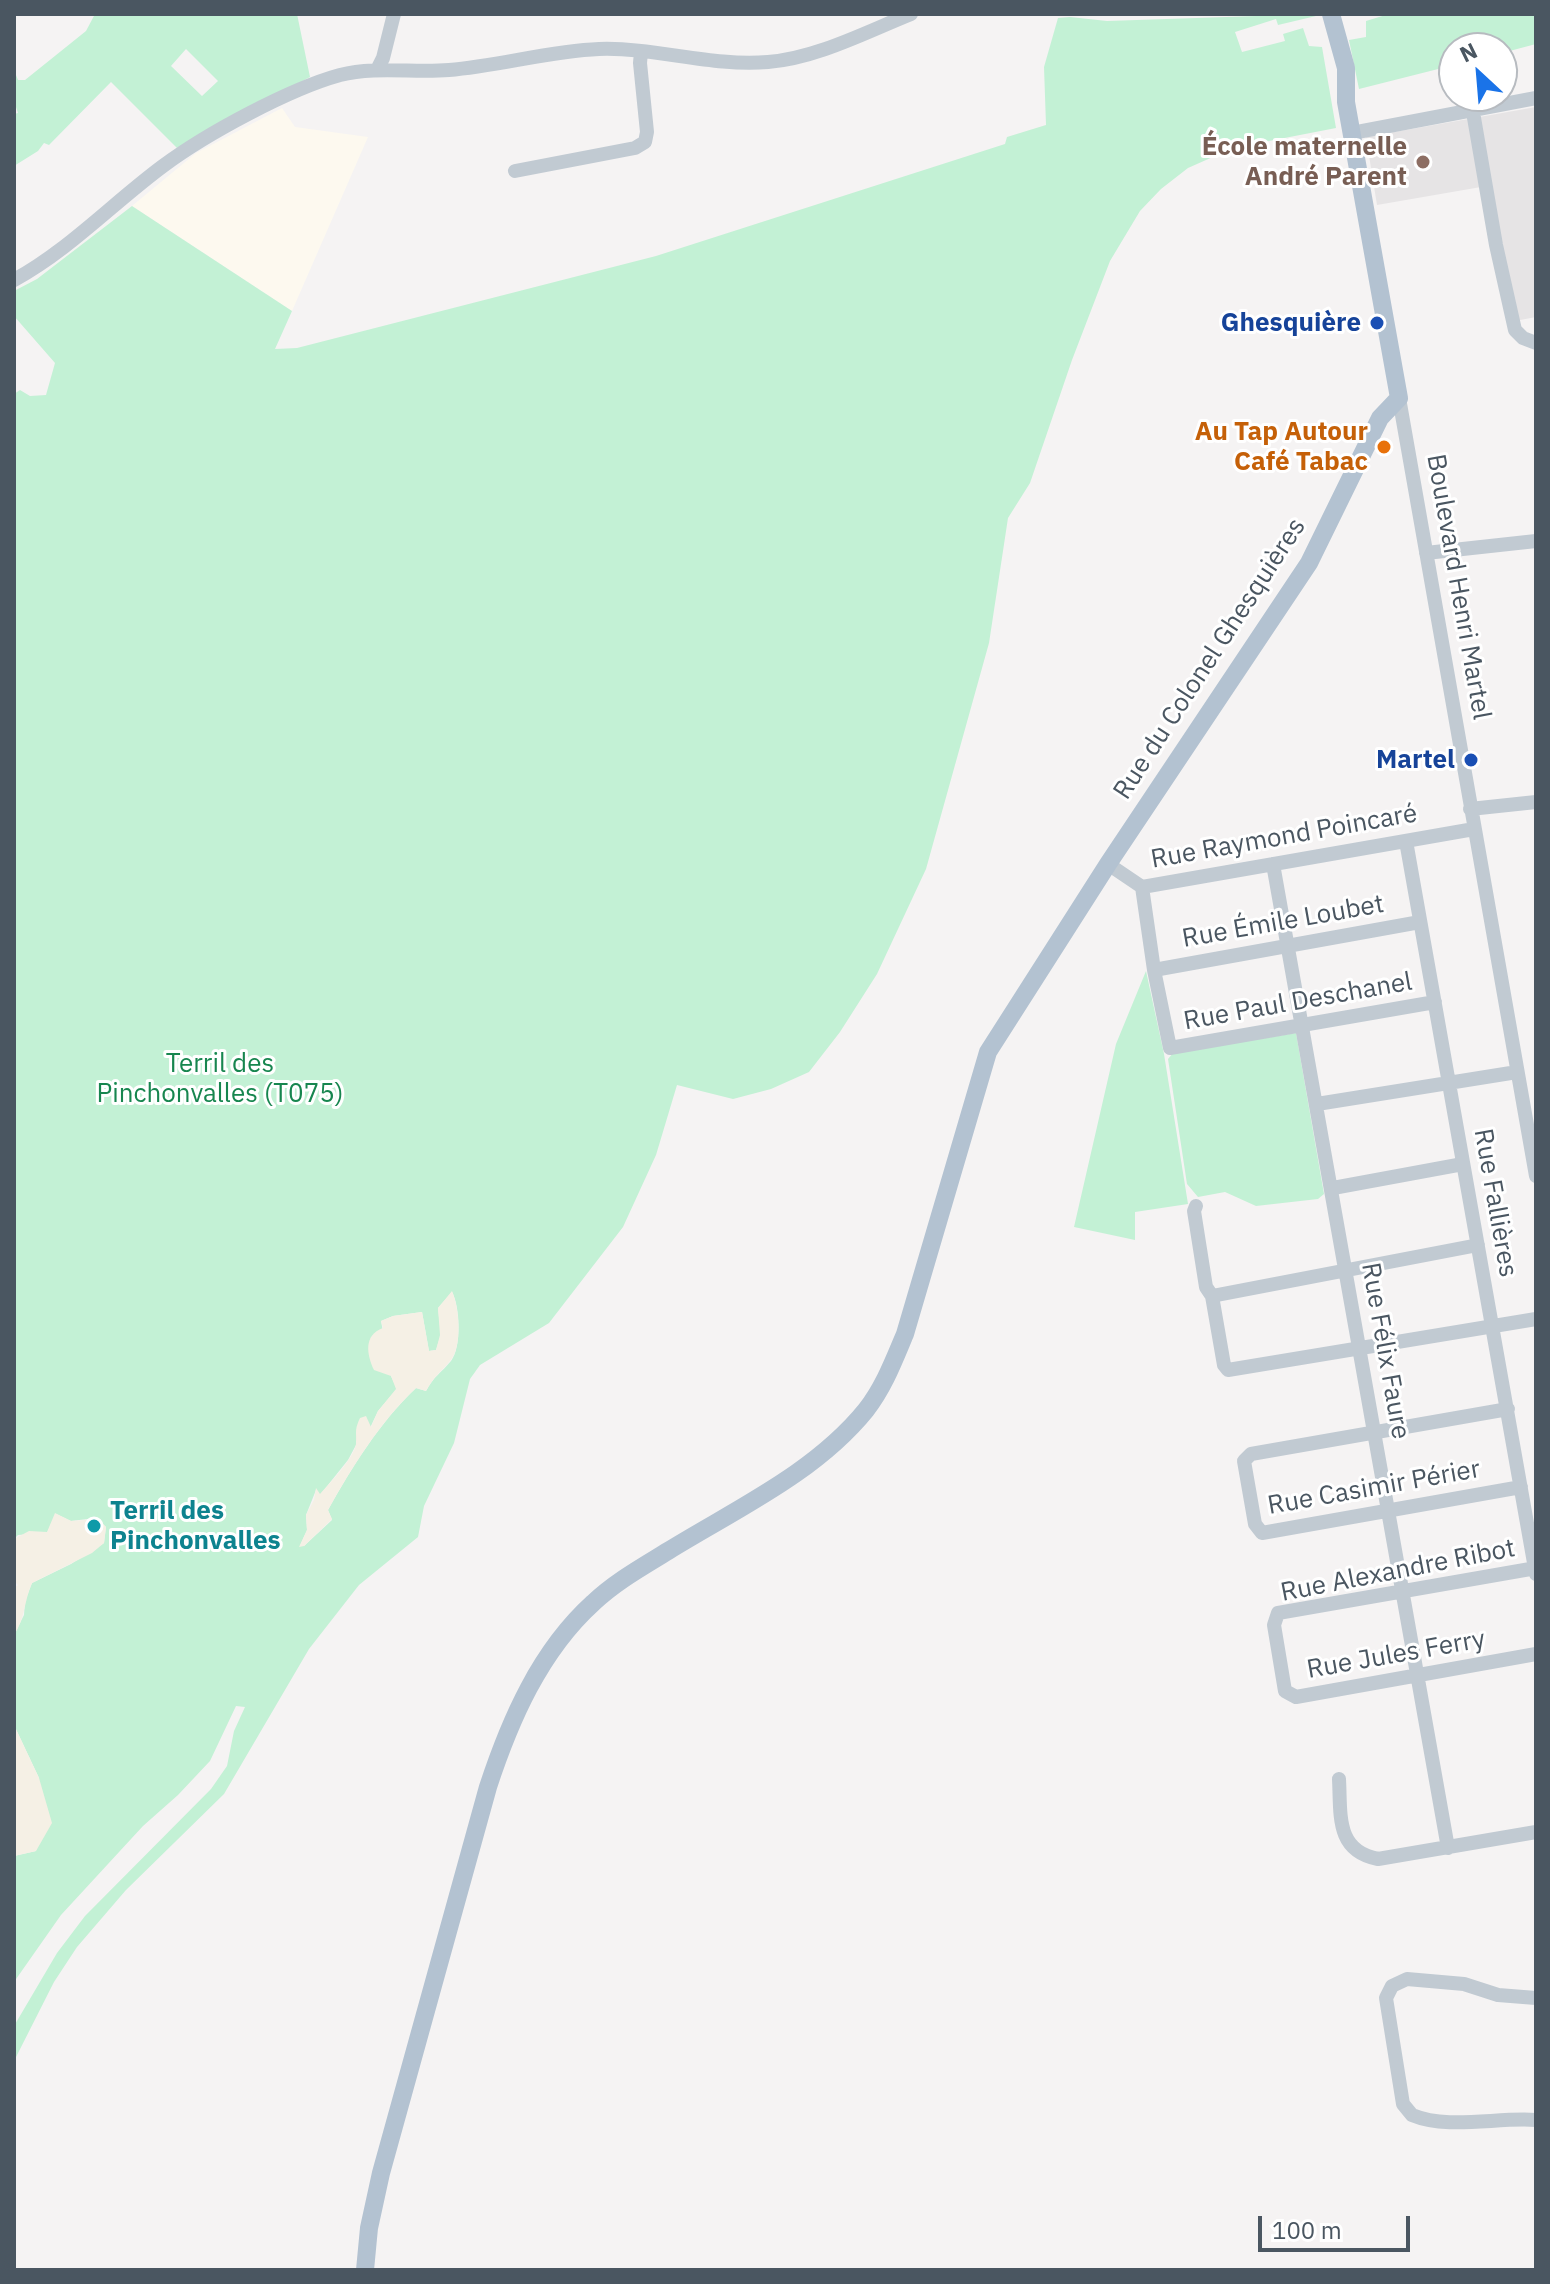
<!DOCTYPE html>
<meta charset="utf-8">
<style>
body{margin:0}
#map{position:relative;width:1550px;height:2284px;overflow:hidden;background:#f5f3f3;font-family:"IBM Plex Sans",sans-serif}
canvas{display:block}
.frame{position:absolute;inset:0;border:16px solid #4a5661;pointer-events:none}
.north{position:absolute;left:1438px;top:32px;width:80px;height:80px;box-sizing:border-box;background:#fff;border:2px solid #b7bbc0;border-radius:50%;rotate:334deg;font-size:22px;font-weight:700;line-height:32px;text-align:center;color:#4a5661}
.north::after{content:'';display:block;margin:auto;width:28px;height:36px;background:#1a73e8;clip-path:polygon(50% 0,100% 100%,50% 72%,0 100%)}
.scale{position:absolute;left:1258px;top:2216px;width:152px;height:36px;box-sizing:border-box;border:4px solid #4a5661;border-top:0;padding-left:10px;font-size:24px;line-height:28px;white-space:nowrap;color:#4a5661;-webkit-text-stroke:6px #fff;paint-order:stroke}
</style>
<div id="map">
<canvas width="1550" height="2284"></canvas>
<div class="frame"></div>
<div class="north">N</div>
<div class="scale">100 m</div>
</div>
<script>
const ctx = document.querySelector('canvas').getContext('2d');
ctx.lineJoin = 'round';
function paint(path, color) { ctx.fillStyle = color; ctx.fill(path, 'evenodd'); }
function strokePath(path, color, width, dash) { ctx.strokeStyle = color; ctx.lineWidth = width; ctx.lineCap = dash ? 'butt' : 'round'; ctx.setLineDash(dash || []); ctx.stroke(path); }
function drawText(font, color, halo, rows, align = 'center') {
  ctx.font = font + ' "IBM Plex Sans",sans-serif'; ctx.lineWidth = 6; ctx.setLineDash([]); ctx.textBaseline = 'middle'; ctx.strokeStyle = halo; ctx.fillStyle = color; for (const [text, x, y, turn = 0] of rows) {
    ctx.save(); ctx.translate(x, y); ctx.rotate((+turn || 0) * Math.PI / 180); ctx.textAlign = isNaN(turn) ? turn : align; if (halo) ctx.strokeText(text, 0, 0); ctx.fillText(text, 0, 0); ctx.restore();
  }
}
paint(new Path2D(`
 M282,108l13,19 73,10 -76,174 -160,-105 64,-53z`), '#fdf9ef');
paint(new Path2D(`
 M1536,107v210l-21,4 -34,-134 -104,18 -11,-68z`), '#e6e4e5');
paint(new Path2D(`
 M95,14h202l13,63 -133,71 -66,-66 -62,63 -5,-2 -6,8 -24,15v-52l4,-1 -4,-12v-31l4,10h7l61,-49zM186,49l32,32 -16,15 -31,-30z
 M1316,14v2l-38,9 -2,-6 -41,13 7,20 43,-11 -2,-7 20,-6 6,18 13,1 14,81 -103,20 -45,20 -27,21 -21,22 -30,50 -38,99 -42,123 -22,35 -19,125 -63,226 -49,105 -37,58 -31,40 -38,17 -38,10 -56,-14 -21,70 -33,72 -74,96 -69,42 -10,14 -16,64 -30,63 -6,31 -59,48 -50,64 -85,145 -98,96 -49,57 -23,35 -40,79v-35l43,-73 28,-37 126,-127 16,-23 7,-35 11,-24 -9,-1 -26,55 -32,34 -35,31 -82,89 -47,67v-126l22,-5 3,-73 -25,-53v-90l10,-20 1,-14 7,-18 39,-19 33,-21 2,-16 -10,-9 -25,3 -15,-7 -9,19 -29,2 -4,4v-1145l6,-4 10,6 16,-1 9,-32 -41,-47v-25l23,-12 95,-73 160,105 -17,38 22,-1 359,-92 349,-112 2,-7 39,-12 -2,-58 14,-49 12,-1 37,4zM452,1292c8,14 10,55 -1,69 -10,12 -17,15 -25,30l-10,-3c-36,34 -64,79 -88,122l4,10 -28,26h-4l7,-16 -1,-15 10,-25 4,5 28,-35 8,-15 14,-17 8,-17 19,-22 -6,-13 -10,-55 12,-5 29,-4 7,39 7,-1 5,-15 -3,-27z
 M1389,14h147v30l-34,9v-5h-48v17l-95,24 -10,-49 17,-3v-16z
 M1146,971l18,83 24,150 -53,8v28l-61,-13 42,-183z
 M1296,1033l28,161 -6,5 -62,7 -31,-14 -27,5 -11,-13 -19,-125 5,-6z`), '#c3f1d5');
paint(new Path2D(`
 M452,1291c7,16 11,56 -2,70 -10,12 -16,15 -24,30l-10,-3c-36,34 -64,79 -88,122l4,9 -28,27 -5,1 8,-17 -1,-15 8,-15 2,-12 4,6c10,-11 34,-36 36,-50 1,-12 -2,-13 4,-26l6,-2 5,11 7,-16 18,-22 -5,-13 -17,-6c-7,-15 -11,-35 9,-42l-2,-7 12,-5 29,-4 7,39 7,-1 4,-15 -2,-27z
 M55,1513l16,8 28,-2 7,8 -2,16 -12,10 -60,30c-8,18 -7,36 -18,52v-47l4,-3 -4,-4v-42l15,-8 18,1z
 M14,1725l25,53 13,45 -16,28 -22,5z`), '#f5f0e5');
strokePath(new Path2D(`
 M377,70l6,-12 11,-44
 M1473,112l23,133 19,85 8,8 13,5
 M1352,133l184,-35
 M515,171l120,-23 10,-6 2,-10 -7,-69 1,-11
 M14,280c55,-30 99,-77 149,-114 43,-32 126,-77 177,-91 36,-9 73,-2 109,-5 50,-4 100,-19 150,-21 56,-2 113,18 169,13 49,-4 98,-30 143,-48
 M1399,398l137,778
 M1426,553l110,-12
 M1470,809l66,-7
 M1406,841l130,733
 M1108,864l34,23 6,-1 326,-57
 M1273,864l175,984
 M1142,887l12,83 16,78 265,-46
 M1154,970l266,-48
 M1317,1104l200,-32
 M1333,1188l130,-24
 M1196,1206l-2,5 12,76 6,9 12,69 4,5 308,-51
 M1212,1296l266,-51
 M1508,1409l-257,45 -7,7 11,63 7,9 259,-46
 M1536,1568l-258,45 -4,12 11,66 11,6 240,-43
 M1339,1779c2,35 -4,72 39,80l158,-27
 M1536,1998l-38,-3 -34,-11 -57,-5 -15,7 -6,12 17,106 9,11c36,15 85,2 124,5`), '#c1cad2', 14);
strokePath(new Path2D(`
 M365,2270l4,-42 12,-55 107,-386c22,-67 52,-136 105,-184 22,-21 49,-36 75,-52 68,-42 147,-78 198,-141 18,-23 28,-50 39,-76l83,-282 120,-188 201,-301 71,-145 19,-20 -53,-296v-34l-15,-54`), '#b3c2d1', 18);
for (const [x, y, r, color] of [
 [1423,162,8,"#8d6e63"],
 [1377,323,8,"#1a4fb4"],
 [1384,447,8,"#e8710a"],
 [1471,760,8,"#1a4fb4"],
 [94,1526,8,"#0f9aa8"]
]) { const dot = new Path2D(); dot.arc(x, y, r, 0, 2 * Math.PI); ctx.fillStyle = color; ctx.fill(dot); strokePath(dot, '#fff', 3); }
drawText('bold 26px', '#785e54', '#fff', [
 ["École maternelle",1407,147],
 ["André Parent",1407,177]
], 'right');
drawText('bold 26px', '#164399', '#fff', [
 ["Ghesquière",1361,323],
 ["Martel",1455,760]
], 'right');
drawText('bold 26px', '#c56008', '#fff', [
 ["Au Tap Autour",1368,432],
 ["Café Tabac",1368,462]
], 'right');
drawText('26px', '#4a5661', '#fff', [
 ["Boulevard Henri Martel",1458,587,80],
 ["Rue du Colonel Ghesquières",1210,659,-57],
 ["Rue Raymond Poincaré",1284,837,-10],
 ["Rue Émile Loubet",1283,922,-10],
 ["Rue Paul Deschanel",1298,1002,-10],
 ["Rue Fallières",1495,1203,80],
 ["Rue Félix Faure",1385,1351,80],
 ["Rue Casimir Périer",1374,1488,-10],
 ["Rue Alexandre Ribot",1398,1571,-11],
 ["Rue Jules Ferry",1396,1655,-10]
]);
drawText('26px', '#17864f', '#fff', [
 ["Terril des",220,1064],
 ["Pinchonvalles (T075)",220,1094]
]);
drawText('bold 26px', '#0d838f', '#fff', [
 ["Terril des",110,1511],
 ["Pinchonvalles",110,1541]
], 'left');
</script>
